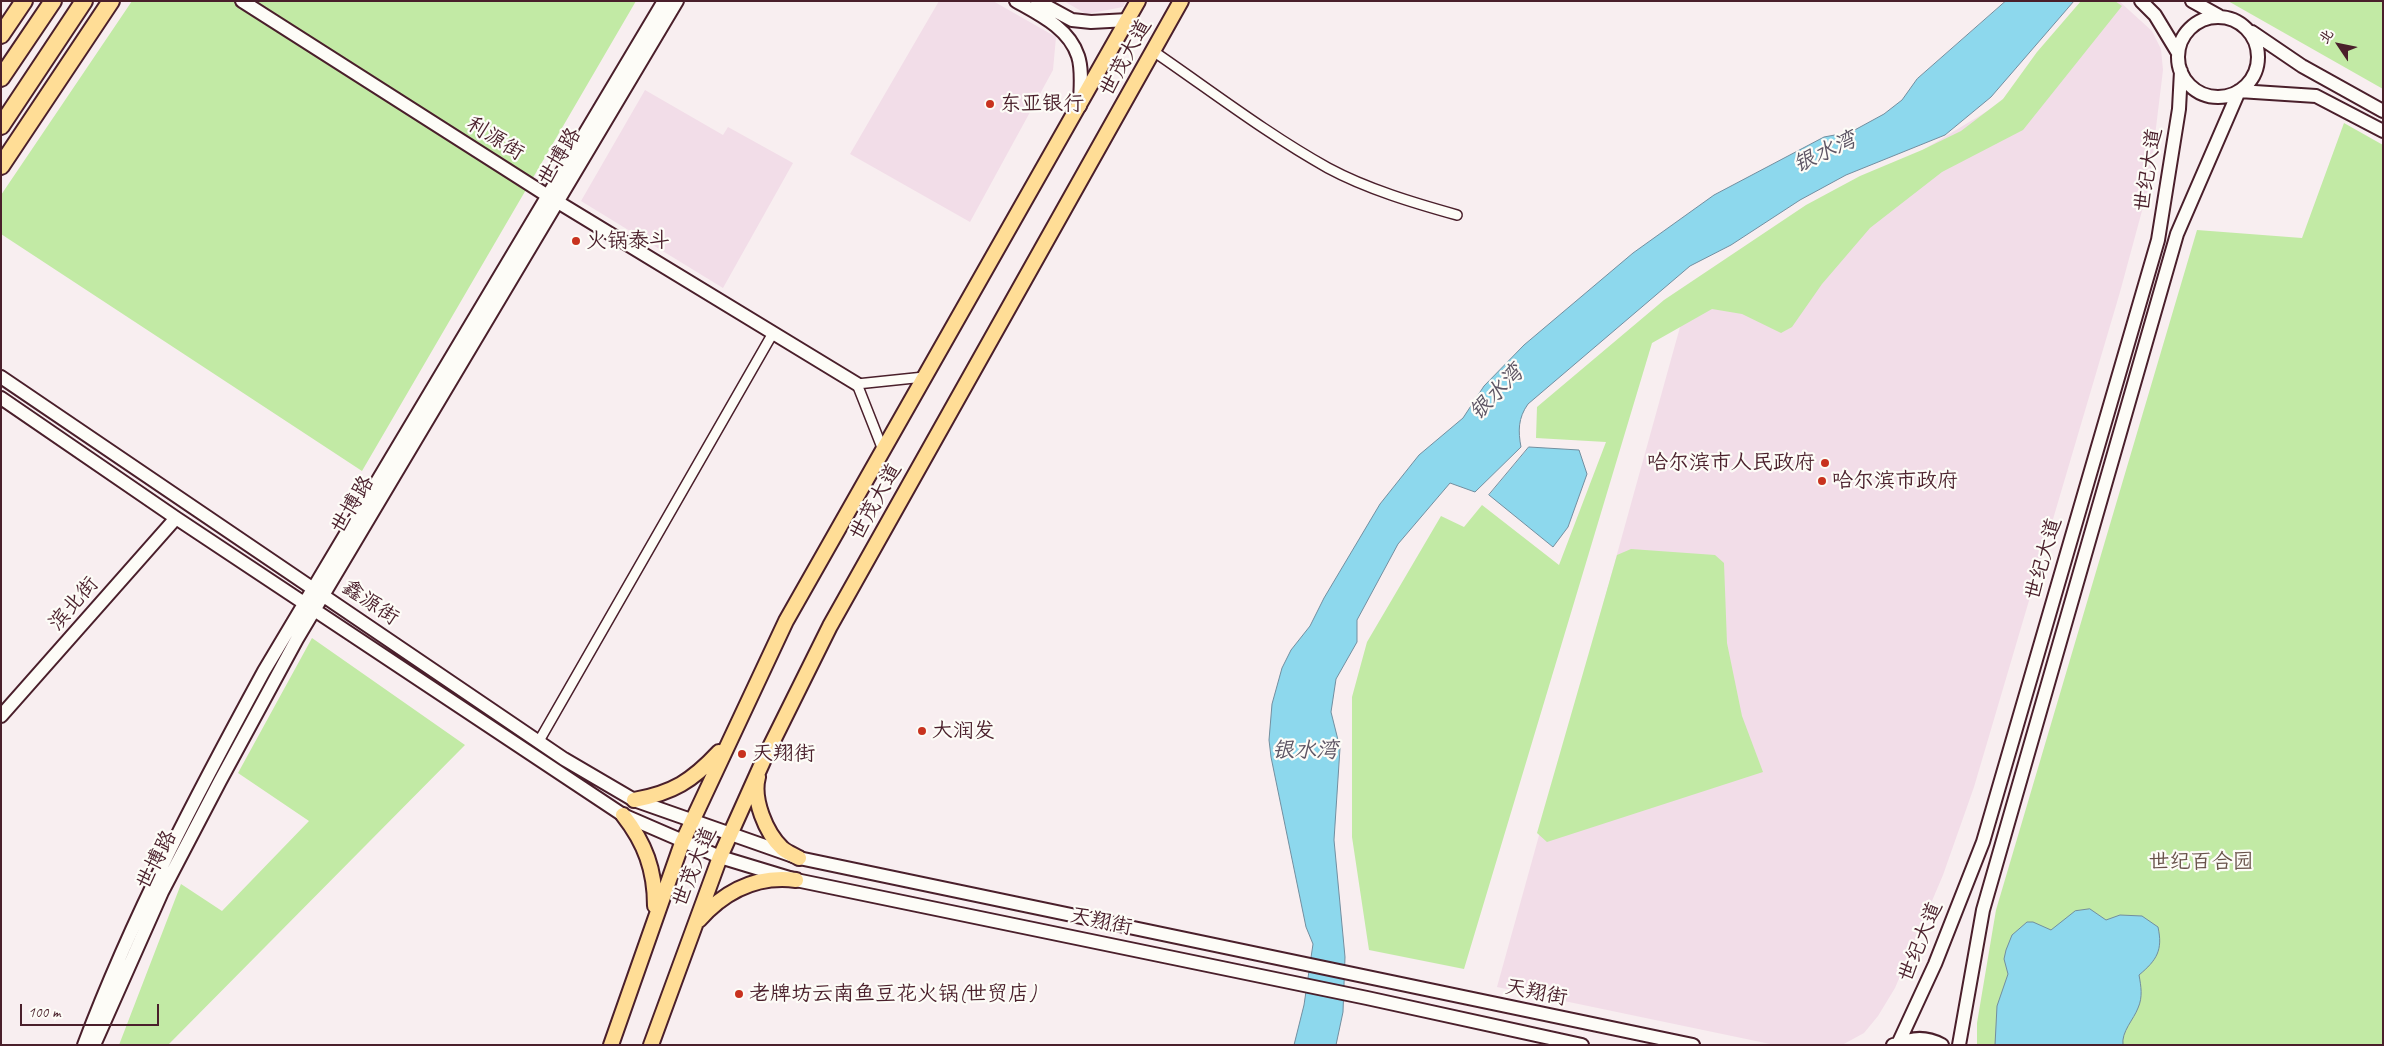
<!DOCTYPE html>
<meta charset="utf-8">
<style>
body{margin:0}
#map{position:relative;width:2384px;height:1046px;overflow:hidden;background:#f8eef0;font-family:Caveat,"LXGW WenKai TC",sans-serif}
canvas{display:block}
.frame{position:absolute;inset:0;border:2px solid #4a1f2b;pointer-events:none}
.north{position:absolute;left:2314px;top:20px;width:50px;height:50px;-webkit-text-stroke:4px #fdfcf7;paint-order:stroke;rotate:304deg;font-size:14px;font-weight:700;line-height:20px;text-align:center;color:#4a1f2b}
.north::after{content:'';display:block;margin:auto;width:18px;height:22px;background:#4a1f2b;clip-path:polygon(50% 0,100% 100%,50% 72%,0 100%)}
.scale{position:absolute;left:20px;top:1004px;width:139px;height:22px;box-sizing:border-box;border:2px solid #4a1f2b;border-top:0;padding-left:6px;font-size:15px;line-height:18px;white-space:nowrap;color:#4a1f2b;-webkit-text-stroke:4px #fdfcf7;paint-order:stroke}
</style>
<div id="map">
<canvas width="2384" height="1046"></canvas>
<div class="frame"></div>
<div class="north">北</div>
<div class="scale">100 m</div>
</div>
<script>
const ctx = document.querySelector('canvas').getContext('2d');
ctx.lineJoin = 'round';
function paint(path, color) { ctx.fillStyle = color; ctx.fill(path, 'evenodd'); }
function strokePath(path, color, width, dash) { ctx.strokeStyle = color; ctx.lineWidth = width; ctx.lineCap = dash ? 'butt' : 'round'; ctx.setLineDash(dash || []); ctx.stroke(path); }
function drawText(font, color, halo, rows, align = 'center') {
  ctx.font = font + ' Caveat,"LXGW WenKai TC",sans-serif'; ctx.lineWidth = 4.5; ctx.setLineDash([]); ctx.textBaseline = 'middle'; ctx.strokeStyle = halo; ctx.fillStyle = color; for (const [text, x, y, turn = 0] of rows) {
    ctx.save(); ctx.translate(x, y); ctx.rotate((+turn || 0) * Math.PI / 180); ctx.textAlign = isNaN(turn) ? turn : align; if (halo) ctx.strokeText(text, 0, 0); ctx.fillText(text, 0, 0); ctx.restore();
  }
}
paint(new Path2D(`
 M939,1h54l63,36 -3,33 -83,152 -120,-68z
 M1064,1h62l-3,6 -37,7z
 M2083,1h36l33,30 9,18 2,21 -14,115 -29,107 -146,495 -31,88 -48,113 -17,28 -14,17 -22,12h-67l-278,-58 193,-696 309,-187z
 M645,90l78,45 5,-8 65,36 -70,125 -142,-87z`), '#f2dde8');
paint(new Path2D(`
 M132,1h504l-274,470 -361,-237v-39z
 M2081,1h34l7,5 -99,124 -81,42 -72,56 -48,56 -30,43 -11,6 -39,-19 -30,-5 -60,34 -188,626 -95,-19 -17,-113v-140l15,-55 74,-126 23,11 18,-22 77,60 47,-123 -70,-4 1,-31 127,-107 142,-95 54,-29 62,-26 39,-19 42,-32 34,-47z
 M2228,1h155v88z
 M2344,123l39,22v900h-406v-22l19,-113 201,-680 105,8z
 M1631,549l84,6 9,8 3,80 15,73 21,56 -216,70 -10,-9 80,-278z
 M312,638l153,107 -297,300h-49l62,-161 41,27 87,-90 -71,-48z`), '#c2eaa5');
const water = new Path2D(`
 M2006,1h68l-83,96 -46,38 -99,40 -46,25 -69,45 -41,21 -162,138c-10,14 -10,27 -7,43l-46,45 -25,-9 -52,61 -41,76v22l-21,37 -5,33 9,36 -6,92 11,117 -2,55 -7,33h-42l10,-40 9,-61 -7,-17 -35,-170 -2,-17 3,-36 10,-36 9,-18 19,-24 14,-28 56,-94 39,-49 44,-37 21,-32 40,-41 109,-92 81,-58 110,-58 27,-5 33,-18 18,-14 15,-21z
 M1529,447l50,3 8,24 -19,53 -15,20 -64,-52z
 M2090,909l16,11 14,-5 22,1 16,11c5,23 -1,33 -19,48 2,11 4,22 -1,33 -4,11 -17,24 -15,37h-128l2,-39 11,-32 -4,-15 2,-9 6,-15 15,-13h6l18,8 24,-19z`);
paint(water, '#8dd8ed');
strokePath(water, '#728e9f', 1);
const street = new Path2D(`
 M1153,51c57,39 114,83 175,117 39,21 86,35 129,47
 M883,450l-26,-66 67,-7
 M539,741l234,-408`);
const secondary = new Path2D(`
 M242,1l306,195 309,188
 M1016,1c23,13 53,27 62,55 5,15 2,34 2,50
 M1037,1l35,19 19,2 37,-2
 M2141,1l14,14 23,38
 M2192,1l27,15
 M2178 57a40 40 0 1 1 80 0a40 40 0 1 1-80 0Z
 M2252,32l50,34 81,45
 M1,377l563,382 70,41 165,58 894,187
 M1,398l175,120 447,297 97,42 76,23 571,118 215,47
 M1,716l175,-198
 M84,1045c49,-130 114,-253 180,-374l400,-670
 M94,1045l68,-153 58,-111 77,-142 380,-638
 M1893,1045l5,-1 37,-80 48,-122 175,-602 21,-131 2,-38
 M1898,1045c14,-8 29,-8 44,0
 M1959,1045l24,-135 194,-676 62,-143 77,5 67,35`);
const primary = new Path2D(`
 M758,777c-6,22 8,56 24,71 4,4 12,7 17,10
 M634,800c39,-7 58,-19 85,-48
 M623,815c22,28 32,55 32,91
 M699,920c26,-29 58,-45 97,-40
 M611,1045l71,-202 104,-222 352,-620
 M651,1045l69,-188 44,-98 66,-133 351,-625`);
const highway = new Path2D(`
 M1,35l23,-34
 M1,78l52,-77
 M1,126l83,-125
 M1,166l110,-165`);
strokePath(street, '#4a1f2b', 12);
strokePath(secondary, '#4a1f2b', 16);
strokePath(primary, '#4a1f2b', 18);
strokePath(highway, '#4a1f2b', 20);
strokePath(street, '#fdfcf7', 9);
strokePath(secondary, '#fdfcf7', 12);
strokePath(primary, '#ffdd96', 14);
strokePath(highway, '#ffdd96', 16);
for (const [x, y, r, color] of [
 [990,104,5,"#c8321e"],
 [576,241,5,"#c8321e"],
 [1825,463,5,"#c8321e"],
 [1822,481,5,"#c8321e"],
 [922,731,5,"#c8321e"],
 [742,754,5,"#c8321e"],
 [739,994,5,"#c8321e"]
]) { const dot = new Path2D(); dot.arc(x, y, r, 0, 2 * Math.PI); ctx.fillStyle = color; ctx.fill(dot); strokePath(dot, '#fdfcf7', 2); }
drawText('21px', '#4a1f2b', '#fdfcf7', [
 ["世茂大道",1126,58,-61],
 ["利源街",495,139,32],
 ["世博路",560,157,-59],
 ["世纪大道",2149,170,-81],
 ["世茂大道",876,502,-61],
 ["世博路",353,505,-59],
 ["世纪大道",2044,559,-74],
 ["鑫源街",370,603,34],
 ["滨北街",74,604,-49],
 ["世博路",157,860,-63],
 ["世茂大道",695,867,-68],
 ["天翔街",1101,922,12],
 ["世纪大道",1921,942,-68],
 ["天翔街",1536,993,11]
]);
drawText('21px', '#4a1f2b', '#fdfcf7', [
 ["东亚银行",1000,104],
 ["火锅泰斗",586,241],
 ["哈尔滨市人民政府",1815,463,"right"],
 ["哈尔滨市政府",1832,481],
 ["大润发",932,731],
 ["天翔街",752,754],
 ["老牌坊云南鱼豆花火锅(世贸店)",749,994]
], 'left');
drawText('21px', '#68524a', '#fdfcf7', [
 ["世纪百合园",2201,862]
]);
drawText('italic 22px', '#5e5665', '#fdfcf7', [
 ["银水湾",1825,153,-25],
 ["银水湾",1497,393,-46],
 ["银水湾",1305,751]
]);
</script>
